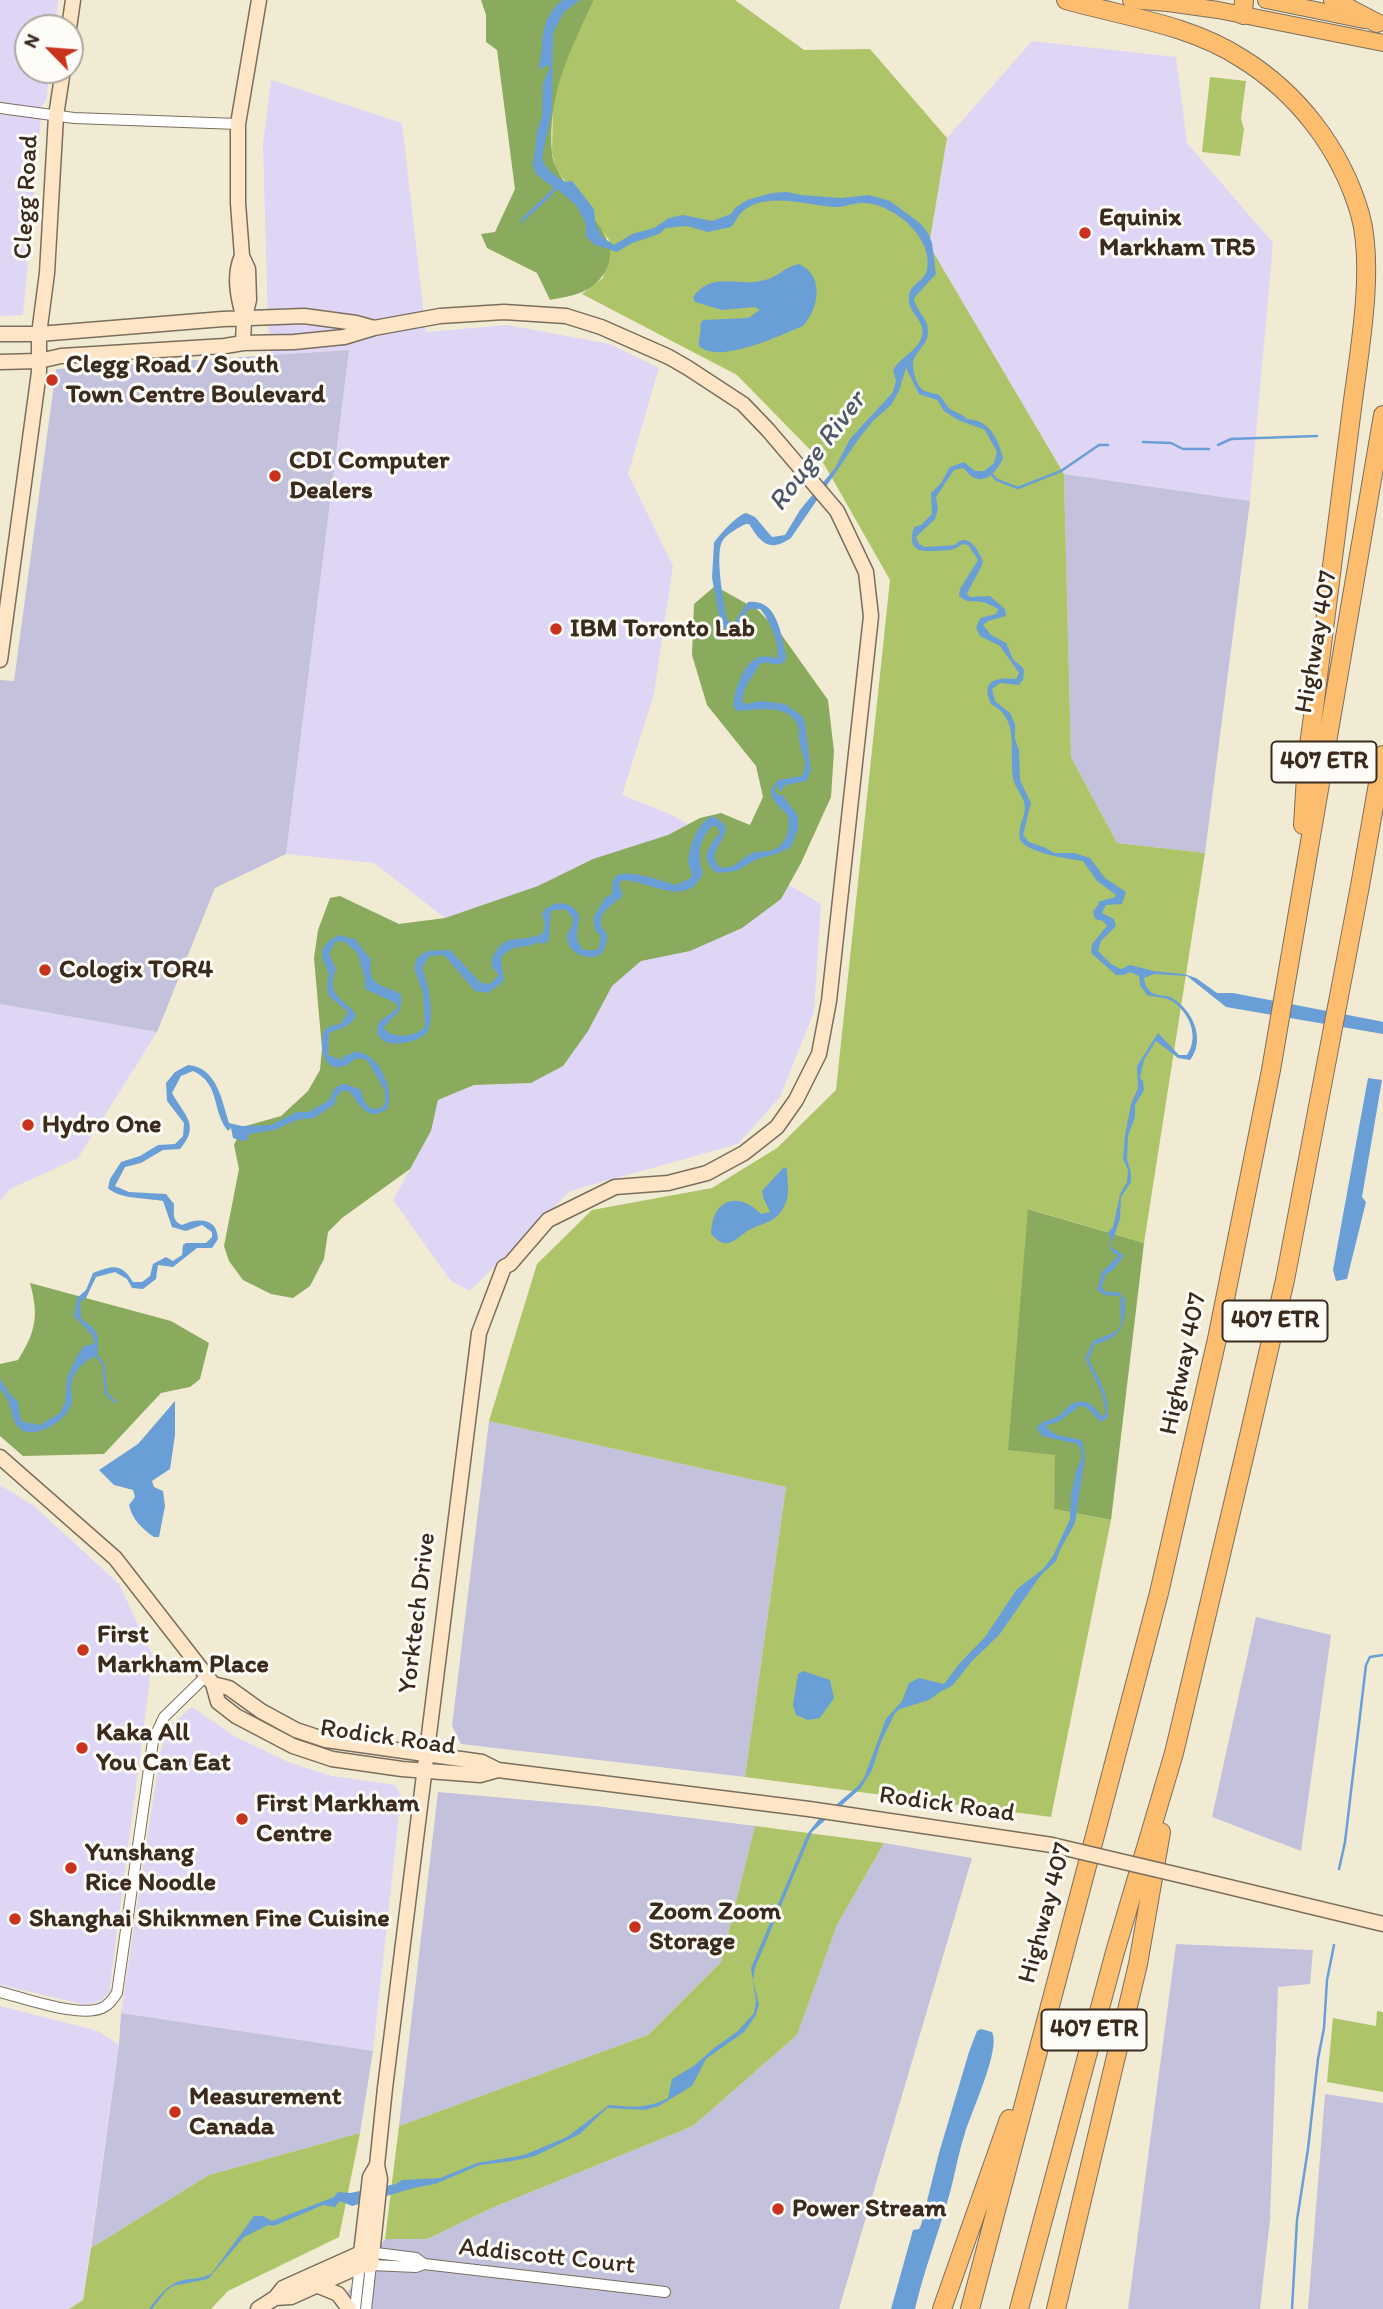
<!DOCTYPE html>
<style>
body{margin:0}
#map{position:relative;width:1383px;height:2309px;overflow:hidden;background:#f2ebd4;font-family:Itim,sans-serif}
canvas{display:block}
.north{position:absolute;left:14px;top:14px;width:70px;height:70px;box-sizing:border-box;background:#fdfcf7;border:2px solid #afa8a0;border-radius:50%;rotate:295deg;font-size:19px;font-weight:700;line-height:28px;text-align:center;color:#3b2a1e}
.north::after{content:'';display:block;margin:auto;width:24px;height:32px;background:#c8321e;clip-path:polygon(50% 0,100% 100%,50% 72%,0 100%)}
</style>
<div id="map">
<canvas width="1383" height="2309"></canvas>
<div class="north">N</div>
</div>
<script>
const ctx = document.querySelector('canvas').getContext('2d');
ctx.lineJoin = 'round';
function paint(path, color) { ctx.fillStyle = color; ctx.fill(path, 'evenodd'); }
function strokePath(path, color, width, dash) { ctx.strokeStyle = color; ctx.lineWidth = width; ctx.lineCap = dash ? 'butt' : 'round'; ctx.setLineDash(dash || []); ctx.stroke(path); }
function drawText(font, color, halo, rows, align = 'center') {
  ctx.font = font + ' Itim,sans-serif'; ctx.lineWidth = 6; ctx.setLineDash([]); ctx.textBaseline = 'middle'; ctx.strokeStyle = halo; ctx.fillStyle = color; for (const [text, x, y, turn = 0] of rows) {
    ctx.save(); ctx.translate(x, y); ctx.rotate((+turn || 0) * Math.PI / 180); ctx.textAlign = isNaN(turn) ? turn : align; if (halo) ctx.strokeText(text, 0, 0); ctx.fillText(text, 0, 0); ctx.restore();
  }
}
paint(new Path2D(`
 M0,0h58l-3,28h-27v42h22l-4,31 -4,4 -19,210 -23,1z
 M1032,41l144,16 11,86 86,100 -23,258 -186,-27 -135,-229 18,-107z
 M271,80l131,43 24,209 81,-7 103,19 49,24 -31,106 45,92 -19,128 -32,101 50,20 149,89 -7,108 -34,85 -42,47 -168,47 -100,100 -19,-10 -58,-81 38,-69 7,-31 36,-15 57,-2 32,-17 -118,-148 -71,-55 -88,-9 63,-504 -78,5 -3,-30 -5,-181z
 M0,1004l157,28 -79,126 -68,31 -10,12z
 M0,1485l34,21 85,78 34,72 -43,329 1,6 -11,10 -14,4 -86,-20z
 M192,1707l44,30 52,25 44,14 64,9 5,12 -28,254 -252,-38 39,-260 9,-27z
 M0,2006l98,25 21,14 -36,255 -14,9h-69z`), '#dfd5f5');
paint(new Path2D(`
 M349,350l-63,504 -71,34 -58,144 -157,-28v-324l14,1 42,-312z
 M1064,474l186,27 -45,352 -88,-10 -46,-86z
 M489,1421l297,66 -41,290 -284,-33 -9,-18z
 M1256,1617l75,18 -30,216 -89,-34z
 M438,1792l157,14 160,20 -34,136 -73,73 -249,91z
 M884,1843l88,15 -133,451h-499v-6l45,-64h42l67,-32 199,-81 104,-91 40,-110z
 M1176,1944l137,6 -3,34 -32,3 -8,232 -10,90h-132z
 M121,2013l252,38 -13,82 -151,42 -118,73 28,-203z
 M1325,2094l58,9v206h-75z`), '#c3c1db');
paint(new Path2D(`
 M594,0h141l69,50 66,-1 77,89 -18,107 135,229 7,283 46,86 88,10 -61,390 -115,-34 27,246 -2,54 57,11 -60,297 -306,-40 41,-290 -297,-66 48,-157 55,-54 120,-22 65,-40 59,-58 54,-510 -66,-116 -87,-89 -155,-81 21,-16 6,-38 -53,-71 -4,-16 1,-54 10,-35z
 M1210,77l36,4 -5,38 3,10 -4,27 -38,-4z
 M755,1826l129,17 -47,82 -40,110 -104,91 -199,81 -67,32h-42l14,-113 249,-91 73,-73z
 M1377,2011l6,1v80l-56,-10 6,-64 43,8z
 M360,2133l-21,104 -111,54 -17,18h-142l14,-9 8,-52 118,-73z`), '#aec469');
paint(new Path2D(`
 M481,0h113c-24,51 -47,94 -42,153 3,38 74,77 55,115 -12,25 -32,27 -57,32l-13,-27 -50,-25 -6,-14 14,-2 20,-43 -18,-139 -11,-8v-27z
 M715,586l43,24 23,24 47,66 6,51 -3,46 -30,66 -20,36 -39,29 -52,23 -49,10 -29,25 -24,45 -25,35 -32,17 -57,2 -36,15 -7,31 -21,38 -68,49 -14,14 -4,27 -14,27 -17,12 -22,-4 -28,-14 -14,-19 -5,-15 15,-77 -5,-24 8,-18 39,-11 27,-25 12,-21 2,-21 -8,-91 4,-28 12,-32 10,-2 59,28 46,-6 93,-32 55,-27 75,-24 32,-17 21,-5 29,12 13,-28 -7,-31 -49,-61 -15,-50 2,-51z
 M1028,1209l116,34 -33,277 -57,-11 1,-54 -47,-5z
 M30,1283l141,38 38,22 -9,36 -10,8 -29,6 -57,61 -81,2 -23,-20v-72l18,-4c18,-29 21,-44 12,-77z`), '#8aaa5d');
paint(new Path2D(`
 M562,0h18l-16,12 -11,21 -1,78 -10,46c2,12 13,19 24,25l6,-1 22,28 1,13 7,15 12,8 18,-11 22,-6 15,-10 14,-3 29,6 19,-7 4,-6 12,-8 25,-7 15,-1 14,3 40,3 28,-3 21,6 31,23 7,9 4,10 4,31 -22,24c1,13 15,20 14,34 0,14 -15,20 -15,33 0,8 4,21 10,25 5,3 11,3 16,5 4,3 6,9 10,13 6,5 13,5 18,11 23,1 31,20 36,39 -5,12 -17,28 -32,18 -3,-2 -5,-6 -8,-8l-9,2 -18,27 2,12 -3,10 -19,18 3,7 6,3 30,-2c12,-14 24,5 28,17 -3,9 -12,23 -16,32l3,3 20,-1 15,13 1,7 -18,5 -5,4 8,10 15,8 7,16 11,10 -1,11 -4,5 -19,-2 -8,6 3,12 15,12 5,11v15l4,11 1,30 11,23 -8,32 6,7 17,6 8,5h20l16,5 15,20 21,14 -4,12 -16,1 -4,8 12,6 2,7 -15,15 -3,10 13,13 10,5 9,-4 24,6 30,3 12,4 21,15h16l146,28 4,1v12l-157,-27 -39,-31 -33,-2 -10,4c1,6 2,10 7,14 6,5 15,2 21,6 21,12 34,42 18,62l-12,-2 -22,-17 -12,19 -4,18 3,3 1,9 -9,15v12l-7,19 -1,23 4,14v9l-10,15 -1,22 -9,26 1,3 10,6 1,3 -11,14 -6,3 -4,13 4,5h12l7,7c2,24 -4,40 -30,45l-6,15c9,20 21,35 19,58l-7,5 -15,-15 -6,-1 -22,16 -11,3 1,4 9,6 25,5 3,17 -10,66 -15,27 -4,11 -15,14 -42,60 -27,26 -20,25 -12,6 -11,8 -29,9 -5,4 -14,29 -9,28 -11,18 -49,44 -57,136 -2,12 6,24 -3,11 -12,17 -38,27 -14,27 -33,20 -14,4 -38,-2 -27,26 -45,22 -22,5 -33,4 -45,19 -21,4 -62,18 -12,-5 -5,6 -12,-2 -49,21 -6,-1 -24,12 -36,42 -35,7 -7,5 -14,18h-3c9,-12 19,-26 35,-29 10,-2 19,-1 28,-7l42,-57h9l9,5 62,-24 4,-5 12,1 46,-9 6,-4 38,-2 37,-15 47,-8 43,-18 42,-32c22,2 38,4 59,-7l4,-19 23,-14 19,-17 24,-17 16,-18 2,-12 -5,-33 57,-135 11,-14 38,-32 7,-9 22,-59 16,-18 7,-18 10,-5 25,6 16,-21 25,-26 32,-48 26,-20 10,-13 17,-37 1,-25 5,-23 6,-14 -1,-7 -4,-6 -35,-8 -5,-7 1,-3c6,-7 13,-5 20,-10 5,-3 8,-8 12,-11 16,-9 24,1 33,12l3,-5 -4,-18 -17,-36 8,-17 22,-9 6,-7 -1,-29 -16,-1 -7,-5 5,-18 16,-16 -8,-6 1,-10 -3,-8 5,-5 7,-33 7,-12 1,-12 -5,-11 2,-24 6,-31 7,-16 -1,-22 21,-33 21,22h8c13,-19 2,-44 -17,-55 -6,-3 -17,-3 -23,-5l-7,-10 -1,-9 -9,-4 -6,3h-8l-25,-22 1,-9 15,-18 -4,-5 -8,-2 -2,-8 6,-7 -1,-2 17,-5 1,-2 -19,-14 -14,-20c-17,-3 -53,-7 -63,-21 -3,-12 4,-20 5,-32 0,-11 -10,-19 -12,-30 -4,-28 7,-59 -22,-74 -11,-24 5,-27 25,-25l3,-6 -19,-27 -20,-10 -4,-8 4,-10 16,-4 2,-5c-4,-2 -12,-7 -17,-7 -10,-2 -13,2 -22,-6l1,-7 18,-29 -10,-15 -6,-1c-9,8 -17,6 -28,7 -19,1 -26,-4 -20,-24l7,-2 11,-11 -1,-21 10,-10 9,-16 14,-5 11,9h9l10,-8 3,-11 -12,-22 -27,-10 -14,-9 -7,-11 -18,-6 -13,-26 -7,23 -8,14 -18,16 -13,16 -69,101c-22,15 -30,5 -42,-14h-3c-7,3 -19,10 -23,16 -9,12 1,65 4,80l3,2 5,-1 13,-19c30,-4 33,33 38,54l-1,6c-11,6 -17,-2 -25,2l-15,24 -3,13 4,3 16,-3 23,3 17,12 3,7 6,48 -5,10 -20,4 -5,6h-2l-1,-6 -4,5 4,5h4l16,21v14l-7,17 -15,7 -19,5 -21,12 -19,2c-18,-13 -9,-27 3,-40l-2,-5 -5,-3c-14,14 -16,29 -10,48 -15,37 -55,7 -81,7l-3,5 4,10c-7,8 -20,13 -22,24 -3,14 12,9 4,28 -2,6 -4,8 -11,10 -12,1 -27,-6 -27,-20 0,-6 6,-10 6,-15 0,-6 -5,-10 -9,-13l-13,2 -2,30 -7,3 -3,-2c-15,8 -25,0 -38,16l3,23 -16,12 -13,-2 -31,-36 -15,1 -7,12c6,13 14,51 5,64 -7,12 -56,21 -49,-7 2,-8 14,-9 19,-18l-1,-4 -31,-14v-10l-8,-27 -14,-11 -8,1 -6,12 7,15c-11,28 7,27 20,46 -5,13 -17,13 -27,18l-1,22 14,5 2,-5h5l7,-4c5,2 11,3 15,7 13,10 23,37 16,51 -19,14 -27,-4 -38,-18h-7l-6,6 -1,7 -21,14 -17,2 -23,10 -25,4 -2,6 -5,1 -9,-3 -2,-10 -3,3c-17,-21 -7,-47 -35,-60l-12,5 -9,17c12,22 29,32 8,56l-17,1 -22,13 -16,4 -10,19 14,6 37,2 8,10c0,10 -2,17 8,21 15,-7 35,-8 36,14l-6,9h-15l-24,19 -15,-2 -2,14 -13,10 -11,-1 -5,-9 -12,-7 -19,5 -10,21 -6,4 1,16c17,14 19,15 16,38 -12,3 -25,16 -26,31 0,8 3,13 -1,21 -6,13 -32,29 -46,23 -15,-6 -11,-33 -24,-41v-11l10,15 8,8 2,15 3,5 17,3 20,-12 5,-10 2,-25 9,-20 7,-11 12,-4 -3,-8 -18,-19 3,-18 9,-8 7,-17c19,-7 28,-11 40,9h9l8,-6 3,-12 13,-7 7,4 9,-6 1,-10 3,-2h20l6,-6v-5l-10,-7 -16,6 -14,-4 -9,-26c-16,-3 -45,-2 -55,-13l2,-9 11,-17 19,-6 18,-11 17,-1 8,-8 1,-13 -17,-22 -1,-18 9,-11 13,-7c29,2 34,36 41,58l13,3 29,-1 26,-13h12l20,-12 5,-11 8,-5 7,1 12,5 3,11 5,7 10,1 6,-5v-13l-18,-31 -11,-2c-24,23 -40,-1 -32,-27l6,-5 11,-2 7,-12 -20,-17 -1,-12 2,-9c-4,-10 -13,-23 -1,-32 3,-3 7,-4 10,-7l17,4 16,21c-5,27 14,25 30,34 2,23 -8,19 -17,34 8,12 33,9 41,-2l-2,-33 -9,-25 3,-10 10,-7 23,-1 31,33 9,1 9,-9c-2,-2 -7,-7 -7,-9 -3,-10 9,-24 18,-26 12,-2 22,-1 33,-7l2,-10 -3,-10c11,-14 27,-13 37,1 1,15 -8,24 5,36h14l3,-14 -6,-6 -2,-12 12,-20 7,-4c1,-5 -1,-12 3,-17 10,-10 48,5 61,8l16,-8c0,-5 -4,-11 -4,-17 2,-15 10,-39 25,-44l11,8 2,6c-3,14 -18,22 -8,36 15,6 22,-7 34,-13 6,-2 11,-1 17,-2 16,-3 22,-20 19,-35 -7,-10 -18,-14 -17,-27l7,-9 24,-4c7,-16 0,-18 -2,-32 -2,-8 0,-15 -4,-22 -10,-18 -42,-12 -58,-11l-4,-3c-3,-13 11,-49 26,-51 5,-1 12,0 17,1 4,-11 -8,-40 -17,-49h-11c-8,9 -12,29 -28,17l-9,-48 2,-35c5,-8 23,-28 32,-30l9,4 17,20 13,-2 15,-25 35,-42 15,-29 43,-47 3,-11 -3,-11c7,-12 23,-19 28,-31 8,-18 -15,-25 -12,-44 2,-11 16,-15 18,-25 7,-32 -33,-66 -63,-67 -11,-1 -20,5 -31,4 -27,-2 -71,-17 -93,7 -4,5 -5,9 -9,13l-23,5 -21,-6 -21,2 -7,6 -27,9 -15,9 -24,-8 -7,-8v-12l-10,-19 -19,-16 -10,11 -28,25 4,-8 31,-29 -18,-14 -3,-8 4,-35 5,-14 1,-34 7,-16 -2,-2 -7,4 -2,-2c6,-28 -1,-46 23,-67z
 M799,264c26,12 20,44 4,62 -23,9 -83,39 -104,20 -1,-8 3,-14 1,-21l3,-5 45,-2 12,-8 -5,-3 -33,3 -27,-8 -2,-5c20,-27 45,-9 72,-17 13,-3 21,-14 34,-16z
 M1368,1078l14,2 -20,117 4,5 -19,77 -11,2 -3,-11z
 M784,1167l3,2c0,11 3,23 -1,33 -7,19 -18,19 -33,26 -17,7 -23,27 -42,6 1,-34 26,-44 50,-20l9,-2 -7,-15 -1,-6z
 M175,1401v34l-5,34 -18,12 2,6 9,4 2,15 -6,31h-5c-12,-8 -22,-18 -25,-32l6,-8 -2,-7 -19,-5 -15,-15 39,-26z
 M803,1671l27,9 4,18 -14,20 -12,2 -12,-5 -3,-10 5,-31z
 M981,2029l11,3c9,17 -21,81 -27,101 -7,21 -10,42 -16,63 -11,38 -25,74 -34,113h-24l22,-79 6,-1 2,-4 18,-72 30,-101 8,-21z`), '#699fd6');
strokePath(new Path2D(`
 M1143,442l28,1 12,6h26
 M1218,445l13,-6 86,-3
 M992,475l5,5 21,8 43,-17 38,-26h9
 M97,1356l6,7 3,30 9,9
 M1339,1869l6,-27 21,-177 4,-8 13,-2
 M1292,2309l5,-89 11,-71 10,-90 6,-31 3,-48 7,-35`), '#699fd6', 2.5);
const street = new Path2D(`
 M0,108l74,10 164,6
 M0,1992c24,6 79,26 102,16 7,-3 11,-9 15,-15l36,-252 11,-24 42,-41
 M368,2252l48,6 8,6
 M355,2309l5,-45
 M366,2309l5,-44 45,2 8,-3 241,28`);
const secondary = new Path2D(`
 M69,28l4,-28
 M242,256c-9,19 -4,42 2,63
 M0,334h39l184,-15 81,-3 52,7 18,5
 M243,343l1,-23 5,-20 -1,-31 -6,-13 -4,-53v-79l21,-124
 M0,362l39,-1 22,-5 164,-10 18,-3 51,-1 50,-5 30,-9 66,-12 64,-4 62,4 35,11 68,30 19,11 55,36 25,26 69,81 29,61 5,44 -42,385 -10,53 -23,46 -19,27 -33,26 -37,20 -39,10 -53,4 -67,33 -38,44 -6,3 -25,66 -94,755 -8,77 3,14 -9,86 -11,1 -69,31 -16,1
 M0,660l39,-288v-38l8,-61 9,-157 7,-46
 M0,1457l115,101 98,126 5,18 18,14 57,30 39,13 70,10 78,6 18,-5
 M213,1684l16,4 32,23 35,19 30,10 156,22 16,8 311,39 243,36
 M1196,1879l187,45
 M316,2285l22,9 11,15
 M258,2309l17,-11 8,-10 78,-35 9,-76 7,-12`);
const primary = new Path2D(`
 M1131,0l37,3 50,7 165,33
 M1266,0l98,20`);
const highway = new Path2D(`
 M1066,0c59,17 122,24 175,58 57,35 100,91 119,156 15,53 -1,139 -8,194 -14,118 -29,235 -45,352l-4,65
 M1333,0l44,23
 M1243,15l1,-15
 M942,2309l67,-190
 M970,2309l189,-716 58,-254 54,-269 112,-655
 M1019,2309l96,-357 59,-199 75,-317 36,-156 75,-394 23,-131
 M1056,2309l82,-345 23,-132`);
strokePath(street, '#7b6e5e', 12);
strokePath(secondary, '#7b6e5e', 17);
strokePath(primary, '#7b6e5e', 18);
strokePath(highway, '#7b6e5e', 20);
strokePath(street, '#fff', 10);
strokePath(secondary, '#fee5c5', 14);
strokePath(primary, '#fcbd6f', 16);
strokePath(highway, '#fcbd6f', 18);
const secondaryBridge = new Path2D(`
 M1052,1845l144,34`);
strokePath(secondaryBridge, '#7b6e5e', 17, []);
strokePath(secondaryBridge, '#fee5c5', 14);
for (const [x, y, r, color] of [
 [1085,233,7,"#c8321e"],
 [52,380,7,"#c8321e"],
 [275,476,7,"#c8321e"],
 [556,629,7,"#c8321e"],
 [45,970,7,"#c8321e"],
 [28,1125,7,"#c8321e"],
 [83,1650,7,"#c8321e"],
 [82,1748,7,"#c8321e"],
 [242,1819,7,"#c8321e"],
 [71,1868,7,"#c8321e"],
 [15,1919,7,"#c8321e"],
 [635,1927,7,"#c8321e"],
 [175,2112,7,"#c8321e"],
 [778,2209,7,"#c8321e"]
]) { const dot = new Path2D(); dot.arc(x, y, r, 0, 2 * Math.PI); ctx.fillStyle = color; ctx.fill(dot); strokePath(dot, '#fdfcf7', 2.5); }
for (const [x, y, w] of [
 [1324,762,105],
 [1275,1321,105],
 [1094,2030,105]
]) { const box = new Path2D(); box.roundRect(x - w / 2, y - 20.5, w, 41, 5); ctx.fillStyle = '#fdfcf7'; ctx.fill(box); strokePath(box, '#3b2a1e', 2); }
drawText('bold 24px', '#3b2a1e', null, [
 ["407 ETR",1324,762],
 ["407 ETR",1275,1321],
 ["407 ETR",1094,2030]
]);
drawText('26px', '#3b2a1e', '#fdfcf7', [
 ["Clegg Road",27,197,-87],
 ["Highway 407",1317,642,-80],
 ["Highway 407",1184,1364,-78],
 ["Yorktech Drive",418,1613,-83],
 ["Rodick Road",388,1738,8],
 ["Rodick Road",947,1805,8],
 ["Highway 407",1046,1913,-75],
 ["Addiscott Court",547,2257,6]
]);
drawText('bold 26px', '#3b2a1e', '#fdfcf7', [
 ["Equinix",1099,218],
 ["Markham TR5",1099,248],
 ["Clegg Road / South",66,365],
 ["Town Centre Boulevard",66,395],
 ["CDI Computer",289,461],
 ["Dealers",289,491],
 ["IBM Toronto Lab",570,629],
 ["Cologix TOR4",59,970],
 ["Hydro One",42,1125],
 ["First",97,1635],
 ["Markham Place",97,1665],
 ["Kaka All",96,1733],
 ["You Can Eat",96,1763],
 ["First Markham",256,1804],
 ["Centre",256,1834],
 ["Yunshang",85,1853],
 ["Rice Noodle",85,1883],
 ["Zoom Zoom",649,1912],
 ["Storage",649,1942],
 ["Shanghai Shiknmen Fine Cuisine",29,1919],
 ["Measurement",189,2097],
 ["Canada",189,2127],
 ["Power Stream",792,2209]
], 'left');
drawText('italic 28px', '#4d5968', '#fdfcf7', [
 ["Rouge River",818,452,-53]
]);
</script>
